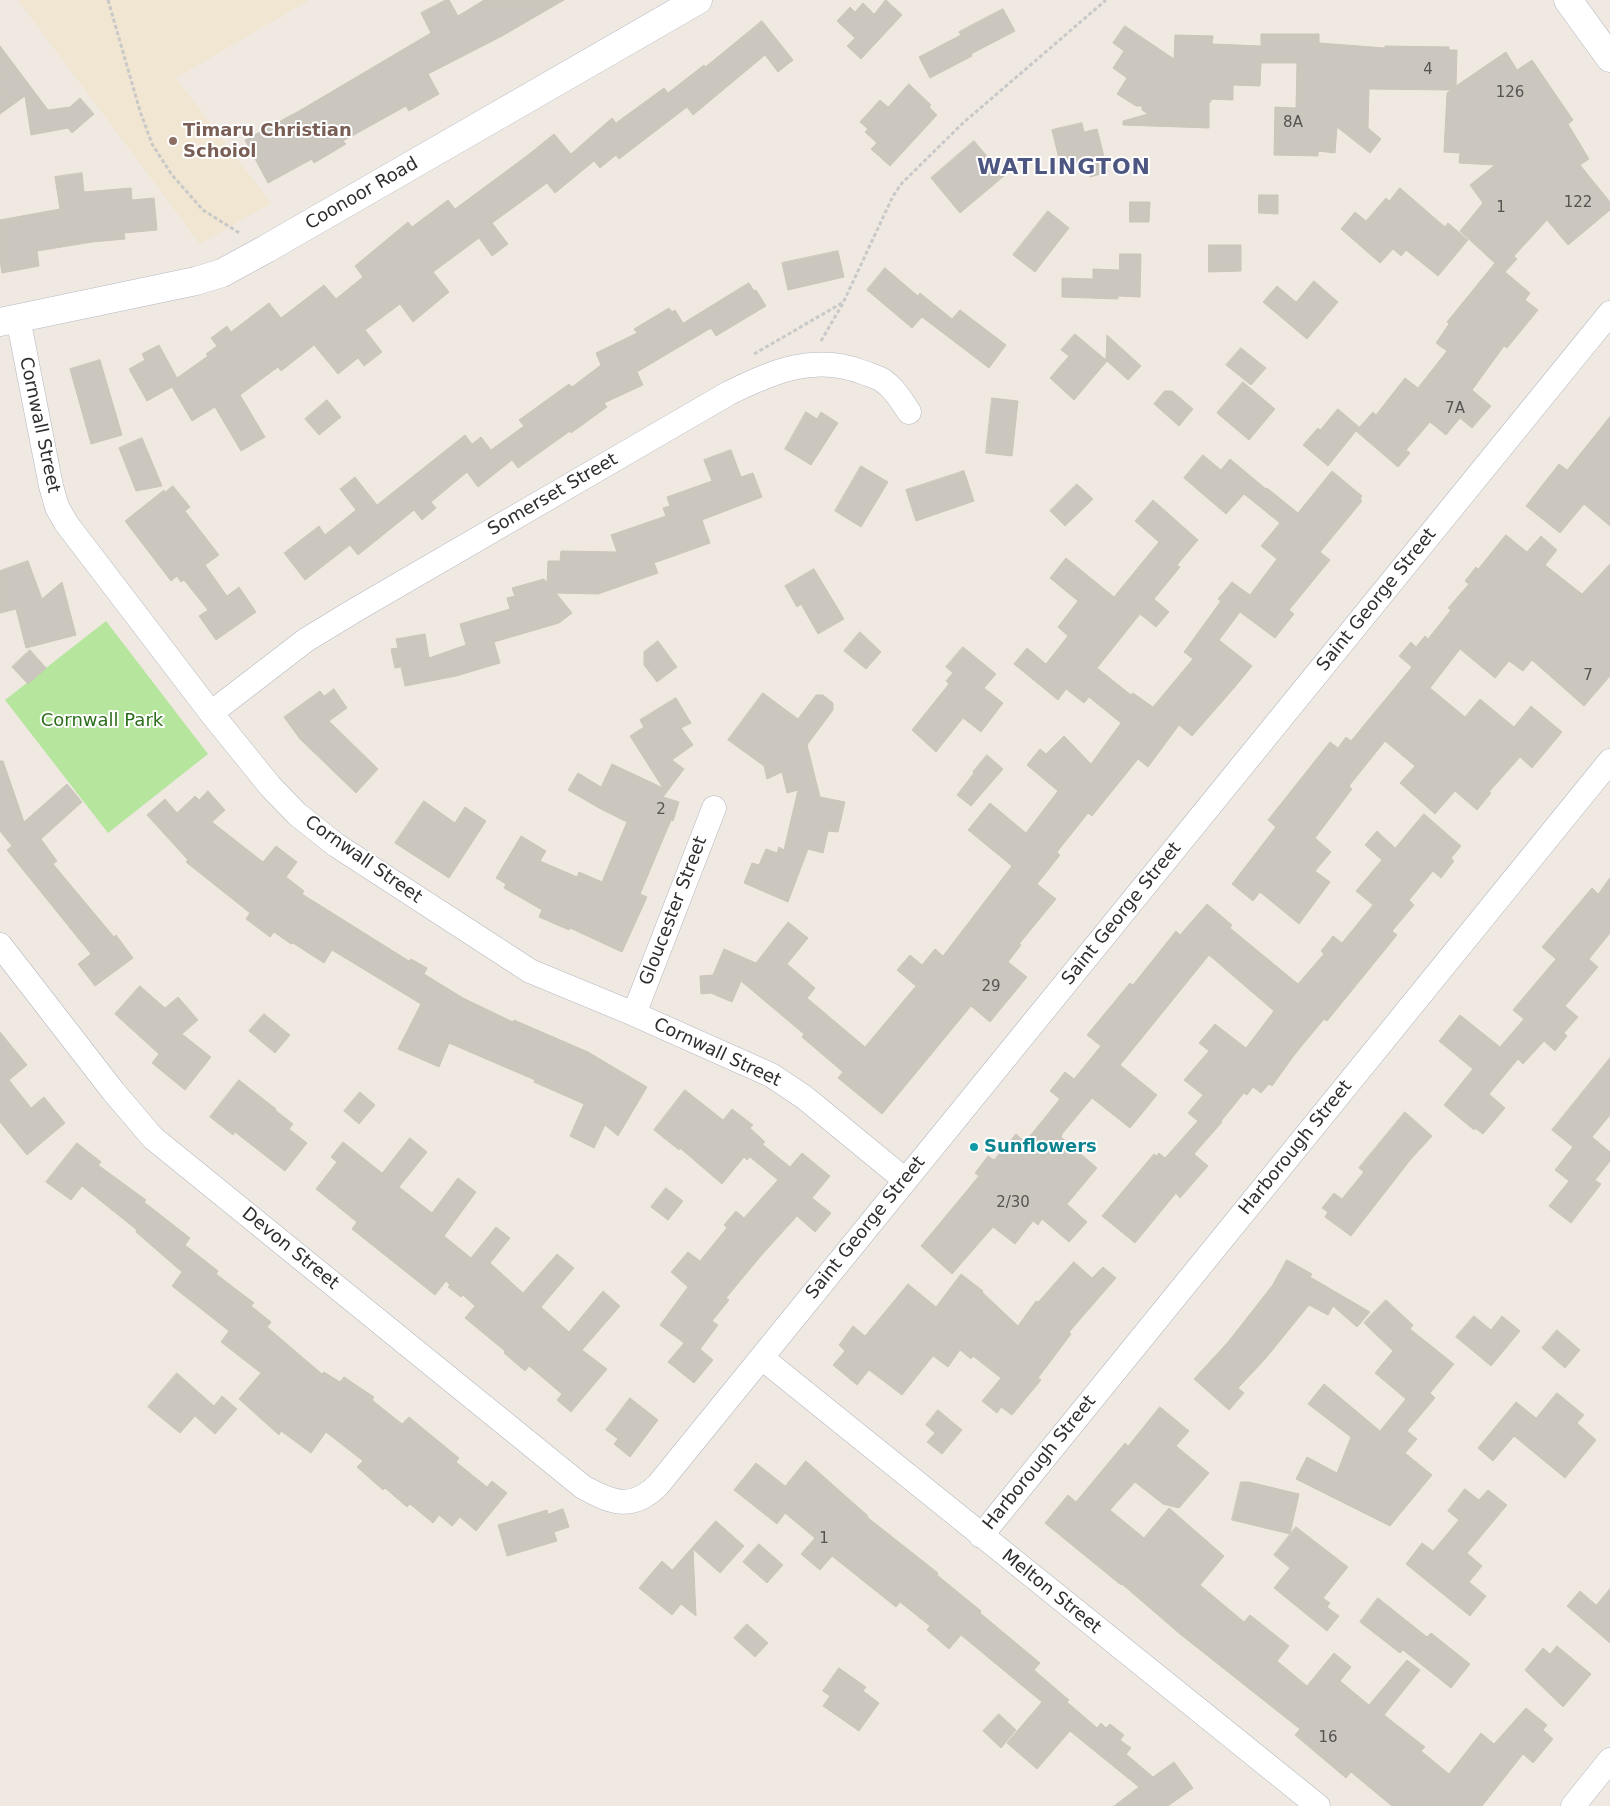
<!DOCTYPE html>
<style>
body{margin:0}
canvas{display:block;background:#efe9e1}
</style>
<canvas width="1610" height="1806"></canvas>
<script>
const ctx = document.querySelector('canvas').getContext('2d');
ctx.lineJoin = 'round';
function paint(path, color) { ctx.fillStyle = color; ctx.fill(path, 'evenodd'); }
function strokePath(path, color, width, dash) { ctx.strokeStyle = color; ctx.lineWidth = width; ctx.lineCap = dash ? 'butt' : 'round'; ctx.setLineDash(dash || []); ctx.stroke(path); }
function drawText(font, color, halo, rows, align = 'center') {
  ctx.font = font + ' "DejaVu Sans",sans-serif'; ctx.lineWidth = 4; ctx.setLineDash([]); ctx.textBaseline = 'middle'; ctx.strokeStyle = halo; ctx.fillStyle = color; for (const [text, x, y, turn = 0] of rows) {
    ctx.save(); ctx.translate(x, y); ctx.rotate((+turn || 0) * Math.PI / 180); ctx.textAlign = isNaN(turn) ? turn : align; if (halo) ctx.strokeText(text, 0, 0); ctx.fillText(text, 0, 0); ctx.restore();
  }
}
paint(new Path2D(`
 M18,0h291l-133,78 95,125 -71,41z`), '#f0e6d1');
paint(new Path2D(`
 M106,621l102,133 -100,79 -103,-133z`), '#b6e59e');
const building = new Path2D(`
 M446,0h3l9,16 26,-16h80l-62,36 -74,38 11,20 -30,17 -3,-5 -63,35 3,3 -32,19 -2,-4 -44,24 -23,-43 54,-29 132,-78 -10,-20z
 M886,0l16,15 -41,44 -14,-13 8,-8 -18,-17 13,-14 5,5 8,-9 11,11z
 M1003,9l12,22 -44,23 1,2 -42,22 -11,-21 42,-22 -2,-3z
 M762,21l31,39 -15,12 -13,-17 -72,60 -6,-8 -68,52 -3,-4 -16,13 -6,-7 -39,32 -8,-10 -55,40 16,21 -16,12 -13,-18 -46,34 16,20 -36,30 -13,-18 -35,26 17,22 -18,14 -6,-8 -20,16 -24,-29 -33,26 -3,-4 -38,28 25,42 -24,14 -26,-44 -23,14 -20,-34 -25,14 -18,-32 16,-9 -3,-6 17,-9 18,33 31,-22 -2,-2 11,-8 -6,-8 16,-12 4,6 38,-29 12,15 43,-33 12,14 27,-22 -8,-11 53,-44 4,5 36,-27 7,9 73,-54 26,-21 17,20 41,-36 4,5 48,-35 4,5 36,-28 1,2z
 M1125,26l49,33 1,-24 38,1 -1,8 49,2v-12h58v9l66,5v-2l64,1v3h8l-1,36 50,-34 11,18 15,-10 41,60 -5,4 21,35 -9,6 30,37v8l-42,35 -21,-25 -33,36 3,3 -12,13 25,21 -5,7 13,10 -31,38 -3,-2 -32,44 19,16 -19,22 -12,-10 -14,17 -16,-13 -24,28 4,3 -12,14 -42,-36 17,-19 3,3 29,-37 13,10 29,-37 -11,-8 13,-19 -2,-2 48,-59 3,3 -38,-35 23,-28 -13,-18 25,-20 -36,-2 1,-10 -16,-1 3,-59 4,-3 -82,-1 -1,39 13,11 -11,14 -33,-26 -2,26 -17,-2v5l-44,-1 1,-48 21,1 1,-45h-36l-1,23 -27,-1v15l-22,-1v3h-2v26l-86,-3v-4l25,-7 -6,-4v-4h-6l-19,-12 10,-16 -14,-10 11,-17 -11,-8z
 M0,46l48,64 22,-3 10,-9 14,16 -22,19 -4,-5 -37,7 -6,-39 -25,18z
 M909,84l22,21 -2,2 8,8 -47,51 -19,-17 6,-6 -12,-11 3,-3 -8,-7 20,-22 8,7z
 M1082,123l2,9 13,-3 11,43 -18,5 -4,-16 -25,6 -9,-37z
 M974,141l30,35 -44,37 -29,-35z
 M82,173l2,19 47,-4 1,12 22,-2 3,32 -33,3 1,6 -33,3 -55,9 2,15 -37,7 -2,-13v-40l60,-11 -5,-32z
 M1400,188l45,39 3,-4 20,17 -30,36 -32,-26 -5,6 -8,-7 -13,14 -39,-34 14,-17 11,9 20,-23 3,3z
 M1259,195h19v19l-19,-1z
 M1130,202h20l-1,20h-19z
 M1048,211l21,17 -34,44 -22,-17z
 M1209,245h32v26l-32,1z
 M838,251l6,26 -56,13 -6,-27z
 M1120,254h21l-1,43 -22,-1v3l-56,-2v-19l31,1v-10l26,1z
 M885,268l33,28 2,-3 32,26 8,-9 46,35 -17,23 -67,-51 -10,11 -45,-38z
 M1314,281l24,21 -31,37 -44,-37 14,-16 19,16z
 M749,283l5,8 2,-1 10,16 -50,30 -5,-8 -74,44 6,13 -39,18 3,4 -36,26 -1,-2 -52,37 -6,-8 -34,27 -11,-15 -36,30 5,6 -14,12 -8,-10 -56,45 -8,-10 -45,35 -21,-27 35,-27 6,9 31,-25 -16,-21 15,-12 22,28 88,-70 7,9 9,-7 10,13 33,-24 -5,-6 50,-36 3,3 29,-22 -5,-12 41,-20 -3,-4 35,-21 3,4 3,-2 8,13z
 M1075,334l31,26 1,-25 34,31 -13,14 -21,-19 -33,39 -24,-22 19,-22 -8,-6z
 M1241,348l25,20 -15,17 -25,-20z
 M100,360l22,75 -31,9 -21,-75z
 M1243,382l32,27 -26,31 -32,-27z
 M1165,391h7l21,18 -14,17 -25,-22z
 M992,398l26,3 -6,55 -26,-3z
 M327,400l14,17 -22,18 -14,-16z
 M1338,409l21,18 -31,39 -25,-21 15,-17 2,2z
 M806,412l11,7 4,-7 17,11 -27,42 -26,-16z
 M1610,417v109l-26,-22 -24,29 -34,-27 33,-42 8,6z
 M142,438l20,48 -26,5 -17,-43z
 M731,450l10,27 12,-4 9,24 -60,23 8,23 -56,20 4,10 -60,21 -42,-1 16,20 -13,10 -65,19 6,21 -44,13 -51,10 -4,-19 -6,1 -4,-19 7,-1 -2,-9 29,-5 4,24 37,-13 -6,-21 50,-15 -3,-11 8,-2 -3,-8 32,-9 3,4 1,-22h12l1,-10 56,1 -6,-17 55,-19 -3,-8 7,-2 -3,-9 45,-16 -8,-21z
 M1203,455l18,15 9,-11 36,30 1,-1 31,25 34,-42 30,25 -2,3 2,2 -42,51 10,8 -41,50 5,4 -19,24 -35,-26 -21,28 33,26 -18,22 -42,48 -13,-11 -31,42 -10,-8 -46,57 -4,-3 -31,39 3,3 -23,29 19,15 -37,45 2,1 -13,17 19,15 -37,45 -19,-16 -89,108 -44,-36 5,-6 -41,-35 2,-3 -63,-53 -9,21 -21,-9 -10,1 -1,-18 13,-1 11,-26 32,14 32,-41 20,16 -21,26 28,24 -8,10 58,49 51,-61 -19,-16 13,-15 12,10 13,-16 8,7 69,-90 -44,-36 22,-27 36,30 32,-42 -31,-26 13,-16 6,5 18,-18 27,28 30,-41 -32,-26 -5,6 -18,-14 -8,11 -44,-36 13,-16 19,16 22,-28 -10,-9 20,-26 -28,-23 16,-20 48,39 45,-55 -24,-21 18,-21 45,40 -21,25 3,2 -26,32 15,13 -13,15 -16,-13 -43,54 34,27 2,-2 20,14 40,-48 -9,-7 37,-51 -3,-2 14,-17 18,13 27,-36 -16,-13 19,-23 -36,-29 -18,20 -42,-36z
 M861,466l27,16 -27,45 -26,-16z
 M964,471l10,30 -58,20 -10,-31z
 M1077,484l16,15 -28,27 -15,-15z
 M173,486l17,21 -5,4 34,44 -14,10 22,31 12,-9 17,25 -40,28 -17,-24 9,-6 -24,-30 -3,2 -4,-6 -6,5 -46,-60 39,-31 1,2z
 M1506,535l21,17 14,-16 16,14 -12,15 37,29 28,-30v112l-26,30 -52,-46 -9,11 -14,-10 -14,17 -35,-29 -30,39 35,29 15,-18 34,28 17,-21 31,26 -30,36 -12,-11 -31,35 2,1 -14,17 -22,-19 -20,23 -35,-31 15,-17 -30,-25 -36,45 3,3 -37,49 16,14 -16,19 15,11 -31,42 -39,-32 -7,9 -21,-17 44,-57 -8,-7 62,-78 8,6 8,-11 5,4 61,-74 -13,-11 12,-14 5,5 9,-11 3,3 23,-29 -3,-2 21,-24 -4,-3 11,-14 2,2z
 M28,561l14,38 20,-17 14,53 -50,13 -10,-39 -16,4v-42z
 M814,569l30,50 -26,15 -17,-30 -4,3 -12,-21z
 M860,632l21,20 -15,17 -22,-18z
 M658,641l19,26 -20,15 -13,-17v-13z
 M963,647l33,27 -12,14 19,15 -22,29 -18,-14 -27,34 -24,-22 37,-46 -3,-3 7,-8 -7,-6z
 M30,650l16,18 -18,16 -16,-17z
 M334,689l13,19 -18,13 49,48 -22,24 -56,-54 -16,-22 36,-26 4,5z
 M763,693l35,26 18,-24h7l10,8v7l-26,35 13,52 25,5 -7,30 -10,-1 -5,22 -15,-4 -20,53 -44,-19 8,-20 7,2 7,-16 11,4 2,-6 5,3 14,-60 -11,3 -5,-21 -15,7 -3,-13 -36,-26z
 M676,698l15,25 -10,5 12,17 -21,15 12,9 -21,28 16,5 -6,19 -2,-1 -31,74 7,3 -25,55 -52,-24 -1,2 -30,-13 3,-7 -38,-22 2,-4 -10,-6 25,-42 25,15 -6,10 37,16 2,-5 23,10 25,-60 -28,-14 -31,-18 10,-17 23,14 11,-23 51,24 -33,-52 14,-9 -4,-7z
 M987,755l16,14 -32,37 -14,-11 17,-22 -1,-1z
 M0,761h3l21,61 43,-38 15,18 -41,37 16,22 -4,3 61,73 2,-2 17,23 -38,28 -17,-22 13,-10 -84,-104 5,-4 -12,-15z
 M208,791l17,19 -13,12 51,40 13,-16 21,16 -11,15 18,14 -2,3 107,67 2,-2 16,9 -3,6 39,24 50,24 1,-2 74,32 59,35 -29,49 -13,-11 -11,23 -24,-12 14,-32 -50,-22 1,-2 -86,-37 -10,24 -41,-18 23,-45 -89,-54 -8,13 -31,-20 -2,1 -17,-12 -4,5 -24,-18 4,-6 -64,-51 2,-2 -41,-45 18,-16 12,14 18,-17 4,4z
 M424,801l31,22 10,-16 21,14 -37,57 -54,-35z
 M1424,814l37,32 -10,12 3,3 -13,17 -8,-7 -24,29 5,5 -22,26 5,4 -70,86 -3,-2 -29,35 -23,32 -3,-2 -8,9 -8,-6 -6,8 -3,-2 -23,28 1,1 -28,32 14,12 -28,32 -4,-5 -41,50 -33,-27 52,-62 3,2 2,-3 6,5 33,-37 -10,-8 15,-18 -19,-15 25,-29 -10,-8 16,-19 31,24 28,-37 -65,-56 -89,110 37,30 -27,33 -38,-30 -30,36 -1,3 36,31 -30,36 20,18 -18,20 -27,-23 -4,6 -5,-4 -18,23 -22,-17 -41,47 -31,-28 58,-70 -4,-3 13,-17 6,4 22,-26 9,8 35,-43 -10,-8 15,-19 9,7 27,-33 -14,-11 43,-52 3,2 43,-54 4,4 27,-31 25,21 -2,3 68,56 26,-30 -3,-3 12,-15 9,7 31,-38 -17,-14 26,-31 -17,-15 12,-14 18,17z
 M1610,878v55l-21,26 9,8 -33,39 13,11 -14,16 3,3 -12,15 -11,-10 -21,23 -5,-5 -29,35 16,14 -22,26 -8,-6 -1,2 -30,-25 29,-36 -34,-28 21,-26 40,32 24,-28 -11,-9 43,-51 -14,-12 50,-59 6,6z
 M140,986l25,22 13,-11 20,23 -16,14 29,23 -26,33 -33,-27 7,-9 -44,-40z
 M264,1014l26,21 -15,18 -26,-22z
 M0,1032l27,33 -18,15 22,28 13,-11 21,26 -38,32 -27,-33z
 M1610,1058v57l-18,22 18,15v9l-15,19 6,4 -30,39 -22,-17 20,-25 -14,-11 18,-23 -21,-17z
 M239,1080l37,29 -1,1 18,14 -4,5 18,14 -22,28 -50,-39 -2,3 -23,-18z
 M685,1090l38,30 9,-11 21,16 -3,3 15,14 -3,2 28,23 12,-14 28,23 -18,22 19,15 -16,19 -18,-16 -37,41 -34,41 3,2 -17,21 6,4 -18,24 13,11 -19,23 -26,-21 16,-19 -24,-18 28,-38 -17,-15 17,-20 12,9 27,-33 -3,-3 12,-14 8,7 34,-38 -28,-23 -3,3 -3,-3 -22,27 -42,-36 -1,2 -25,-20z
 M360,1092l15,13 -16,19 -15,-13z
 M1405,1112l27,24 -21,23 -60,77 -26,-19 3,-5 -6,-4 12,-15 8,6 22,-27 -5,-4z
 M410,1138l17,14 -28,35 33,26 26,-35 18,14 -32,44 27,22 25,-31 14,11 -20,25 33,30 34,-39 17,14 -33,39 28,25 34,-41 17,15 -38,44 25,19 -36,43 -14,-12 5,-6 -33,-28 -4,5 -21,-18 1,-2 -40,-33 10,-12 -12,-11 -2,2 -13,-10 2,-2 -4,-4 -11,14 -83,-66 5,-7 -41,-33 21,-27 -6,-5 12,-15 39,31z
 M77,1143l24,19 -3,3 48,35 -2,2 46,36 -5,7 33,26 -2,3 38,29 -3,3 20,16 -4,5 55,47 2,-2 16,10 4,-5 30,20 -2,3 30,24 7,-7 50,41 -3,4 31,25 5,-6 15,12 -31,38 -16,-14 -8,9 -13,-11 -6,8 -23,-19 -3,3 -22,-19 -2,2 -26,-23 6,-6 -37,-29 -15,21 -30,-22 -2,4 -40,-36 22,-26 -40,-31 8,-11 -57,-45 10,-14 -46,-40 1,-2 -55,-44 -11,14 -25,-18z
 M666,1188l17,13 -15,19 -17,-13z
 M1287,1260l25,14 -2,3 60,35 -13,15 -24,-21 -5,9 -19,-10 -43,53 -28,30 6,5 -15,17 -35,-31 34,-37 44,-56z
 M1074,1262l18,16 11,-11 13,11 -47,54 2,2 -33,44 3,2 -29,35 -11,-8 -4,6 -15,-12 19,-23 -28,-22 -2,3 -11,-9 -12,17 -15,-11 -31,39 -33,-25 -12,15 -24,-20 12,-14 -6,-6 14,-19 12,10 43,-52 28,23 25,-33 22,17 -1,1 36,34 18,-25 2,1z
 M1386,1300l27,25 -3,4 44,35 -24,29 5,5 -28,33 10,8 -12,14 27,22 -42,51 -94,-47 11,-22 30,16 14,-36 -43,-33 16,-20 56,47 26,-32 -31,-26 18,-22 -29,-28z
 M1474,1316l17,14 11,-14 18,15 -29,35 -35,-29z
 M1557,1330l23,20 -15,18 -23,-20z
 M177,1373l37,33 8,-10 15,13 -22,25 -20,-18 -15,17 -32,-26z
 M1557,1393l27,22 -7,8 19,17 -31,38 -51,-42 -21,25 -15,-13 38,-46 20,16z
 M630,1398l28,22 -28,37 -16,-13 4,-5 -12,-9z
 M1160,1407l29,24 -13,15 33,27 -30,35 -16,-4 -28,-22 -25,28 34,28 25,-30 55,48 -24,29 44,37 6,-7 39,31 -12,15 30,25 27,-33 17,14 -11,14 29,24 38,-45 13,10 -36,45 41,32 -4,4 28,23 32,-41 13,11 32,-36 21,17 -4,5 10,9 -20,24 -10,-9 -41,52h-90l-41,-34 -5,6 -51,-43 5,-6 -120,-95 -58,-50 -1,1 -76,-62 23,-28 8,7 49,-59 3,3z
 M938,1410l24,20 -20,24 -15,-12 8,-9 -9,-8z
 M806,1461l62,55 -1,1 71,56 -1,2 44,36 -1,2 60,50 -6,7 35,30 -2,2 30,26 4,-5 5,5 4,-4 14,11 -4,5 11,8 -5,6 27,23 21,-15 19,26 -25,18h-54l25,-19 -69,-56 -33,38 -30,-26 35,-41 -81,-67 -12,14 -22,-19 3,-4 -30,-24 -4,5 -64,-51 -12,14 -19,-16 14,-16 -30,-25 -8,11 -43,-34 22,-27 29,23z
 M1241,1482h8l50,12 -9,40 -58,-14z
 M1465,1489l14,11 9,-10 19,15 -40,48 15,13 -13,16 17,14 -16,20 -64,-52 16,-21 11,8 26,-31 -11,-9z
 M563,1509l6,18 -15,5 3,9 -50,15 -9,-31 49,-15 1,4z
 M716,1521l28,25 -24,27 -27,-24 3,67 -15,-12 -9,11 -33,-27 23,-27 10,9z
 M1296,1527l52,40 -25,31 7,5 -3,4 12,9 -12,15 -53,-43 16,-20 -16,-13z
 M759,1544l24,21 -16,18 -24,-21z
 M1610,1589v54l-43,-37 13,-15 16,14z
 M1378,1598l49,39 4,-4 39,31 -19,24 -48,-38 -3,3 -40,-31z
 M747,1624l21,19 -13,14 -21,-19z
 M1557,1646l34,28 -28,33 -38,-37 18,-22 7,6z
 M839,1668l27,19 -3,4 16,12 -20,28 -36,-25 7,-10 -7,-5z
 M999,1714l17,16 -15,18 -18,-17z`);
paint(building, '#cbc7bf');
strokePath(building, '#cbc5ba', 1);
const street = new Path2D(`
 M18,318l33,168 6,21 9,16 145,190 59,73 27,28 39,31 194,126 104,43 137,61 33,22 101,83
 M211,713l95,-73 51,-31 372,-216c45,-22 86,-40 136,-20 5,2 12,4 17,7 12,8 19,20 27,32
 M0,945l113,146 40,47 430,349c29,16 49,24 75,-2l952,-1172
 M634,1014l80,-206
 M762,1358l556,448
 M981,1536l629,-775
 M1573,1806l37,-46`);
const secondary = new Path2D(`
 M1568,0l42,58
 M0,322l196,-41 26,-8 44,-24 432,-249`);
strokePath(street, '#b4b7c1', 25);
strokePath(secondary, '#b4b7c1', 29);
strokePath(new Path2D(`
 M108,0l32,111 12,33 20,31 31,35 38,24
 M821,341l22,-38 50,-107 9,-13 61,-60 143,-123
 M754,354l88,-51`), '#c9c9c9', 3, [4, 2.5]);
strokePath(street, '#fff', 24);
strokePath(secondary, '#fff', 28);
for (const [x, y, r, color] of [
 [173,141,5,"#8d6e63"],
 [974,1147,5,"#0f9aa8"]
]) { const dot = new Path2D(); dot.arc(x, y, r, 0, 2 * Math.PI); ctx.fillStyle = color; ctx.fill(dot); strokePath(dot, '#fff', 2); }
drawText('15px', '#555452', null, [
 ["4",1428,70],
 ["126",1510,93],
 ["8A",1293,123],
 ["122",1578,203],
 ["1",1501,208],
 ["7A",1455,409],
 ["7",1588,676],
 ["2",661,810],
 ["29",991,987],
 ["2/30",1013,1203],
 ["1",824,1539],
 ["16",1328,1738]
]);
drawText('bold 18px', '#785e54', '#fff', [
 ["Timaru Christian",183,131],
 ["Schoiol",183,152]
], 'left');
drawText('18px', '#2e2e2e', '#fff', [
 ["Coonoor Road",362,194,-30],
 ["Cornwall Street",39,425,78],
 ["Somerset Street",553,495,-30],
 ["Saint George Street",1377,600,-51],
 ["Cornwall Street",363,860,35],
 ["Gloucester Street",674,911,-69],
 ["Saint George Street",1122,914,-51],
 ["Cornwall Street",717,1053,25],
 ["Harborough Street",1296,1148,-51],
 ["Saint George Street",866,1228,-51],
 ["Devon Street",290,1249,39],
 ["Harborough Street",1040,1463,-51],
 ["Melton Street",1051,1592,39]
]);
drawText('18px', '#2c6e1b', '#fff', [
 ["Cornwall Park",102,721]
]);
drawText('bold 18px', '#0d838f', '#fff', [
 ["Sunflowers",984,1147]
], 'left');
ctx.letterSpacing = '1px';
drawText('bold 22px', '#4d5680', '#fff', [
 ["WATLINGTON",1064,168]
]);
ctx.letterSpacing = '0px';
</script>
